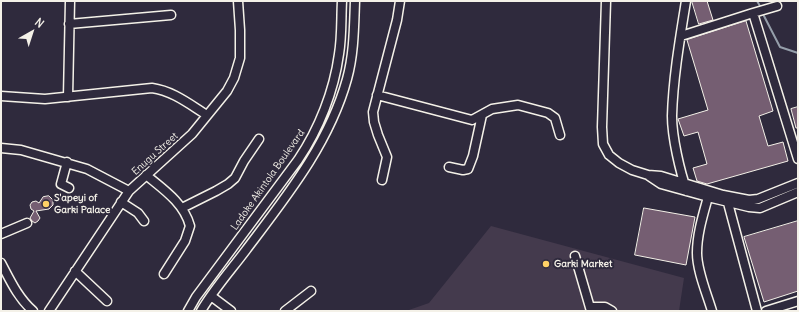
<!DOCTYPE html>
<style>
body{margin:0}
#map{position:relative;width:799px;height:312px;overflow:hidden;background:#2f2a3d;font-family:Delius,sans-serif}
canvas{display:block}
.frame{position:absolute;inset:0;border:2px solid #f4f1e8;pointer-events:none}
.north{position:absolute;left:12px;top:12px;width:40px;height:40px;-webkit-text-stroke:3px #2f2a3d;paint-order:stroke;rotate:39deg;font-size:11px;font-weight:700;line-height:16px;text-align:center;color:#f4f1e8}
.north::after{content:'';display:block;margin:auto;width:14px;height:18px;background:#f4f1e8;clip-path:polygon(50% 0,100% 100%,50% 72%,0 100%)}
</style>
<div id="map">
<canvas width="799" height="312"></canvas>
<div class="frame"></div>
<div class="north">N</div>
</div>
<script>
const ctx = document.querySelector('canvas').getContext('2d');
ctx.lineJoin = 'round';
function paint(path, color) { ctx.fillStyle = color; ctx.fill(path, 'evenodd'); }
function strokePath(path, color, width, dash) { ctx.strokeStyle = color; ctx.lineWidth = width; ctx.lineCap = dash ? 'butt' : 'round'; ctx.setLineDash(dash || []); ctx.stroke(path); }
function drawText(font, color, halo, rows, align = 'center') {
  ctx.font = font + ' Delius,sans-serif'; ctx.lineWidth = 4; ctx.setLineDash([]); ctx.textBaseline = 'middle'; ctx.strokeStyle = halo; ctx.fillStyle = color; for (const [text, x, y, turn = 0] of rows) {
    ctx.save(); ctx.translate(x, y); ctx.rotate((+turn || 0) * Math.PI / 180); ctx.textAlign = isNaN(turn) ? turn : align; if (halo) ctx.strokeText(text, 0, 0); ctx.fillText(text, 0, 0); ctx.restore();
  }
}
paint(new Path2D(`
 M491,226l193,52 -5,33h-273l23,-8z`), '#443a4d');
strokePath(new Path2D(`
 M757,1l3,5
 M764,16l16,31 18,6`), '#959eaa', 2);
const building = new Path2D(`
 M692,1h15l6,19 -14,4z
 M746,21l27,90 -14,5 9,30 15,-4 5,19 -81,23 -10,-3 -4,-13 14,-4 -9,-32 -14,4 -6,-17 30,-9 -21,-70z
 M798,107v21h-2l-5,-19z
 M49,196l4,4v5l-4,4 -13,2 4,7 -2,3 -3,2 -3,-2 -2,-3 4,-7 -3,-2 -1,-4 2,-3 4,-1 3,2 4,-6z
 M644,208l51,9 -9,48 -51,-10z
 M798,221v70l-34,11 -20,-65z`);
paint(building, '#755e72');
strokePath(building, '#f4f1e8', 1);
const minor = new Path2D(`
 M606,1l-4,126 1,17 6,11 10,8 13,7 16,5 13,1 62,19 26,5 9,-1 40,-16
 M686,1c-6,37 -13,78 -14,115 0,21 8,56 15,75
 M777,6l-24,7 45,146
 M69,24l102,-9
 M681,36l72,-23
 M377,95l95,25 20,-11 26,-4 30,8 7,5 5,17
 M1,96l44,3 107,-11c21,3 37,16 55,27
 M68,97l2,-96
 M1,148l20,2 66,19 42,22
 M67,162l-6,22 8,4
 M449,167l14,3 5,-1 5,-13 9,-41
 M146,175c17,14 38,28 44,51l-5,15 -21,33
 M649,176l12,8 47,13 41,10 11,1 38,-16
 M382,180l5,-23 -9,-22 -4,-13 -1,-10 24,-92 3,-19
 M708,197c-5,18 -11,37 -11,56 0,18 10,41 15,58
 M121,202l17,11 6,8
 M728,203l29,108
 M182,208l34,-17 12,-7 7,-6 9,-17 15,-22
 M1,234l26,-11
 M575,256l16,55
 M1,263c9,17 17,35 32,48
 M75,271l32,30
 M211,296l20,15
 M590,307h15l7,4
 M49,311l80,-120 63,-57 35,-43 7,-13 6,-20v-28l-2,-29
 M188,311l8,-14 102,-137c21,-31 36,-69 41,-106 3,-18 2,-35 3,-53
 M201,311c13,-22 30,-41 45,-61 40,-53 83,-106 101,-171 7,-25 7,-52 8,-78
 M285,311l26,-20
 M766,311l32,-10`);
strokePath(minor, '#f4f1e8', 11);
strokePath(minor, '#2f2a3d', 8);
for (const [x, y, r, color] of [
 [46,204,4,"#ffd166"],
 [546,264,4,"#ffd166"]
]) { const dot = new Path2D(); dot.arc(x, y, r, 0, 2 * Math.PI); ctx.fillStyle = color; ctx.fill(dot); strokePath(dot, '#2f2a3d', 1.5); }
drawText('10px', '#f4f1e8', '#2f2a3d', [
 ["Enugu Street",155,154,-42],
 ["Ladoke Akintola Boulevard",268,180,-55]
]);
drawText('bold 10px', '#f4f1e8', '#2f2a3d', [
 ["S'apeyi of",54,198],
 ["Garki Palace",54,210],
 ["Garki Market",554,264]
], 'left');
</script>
